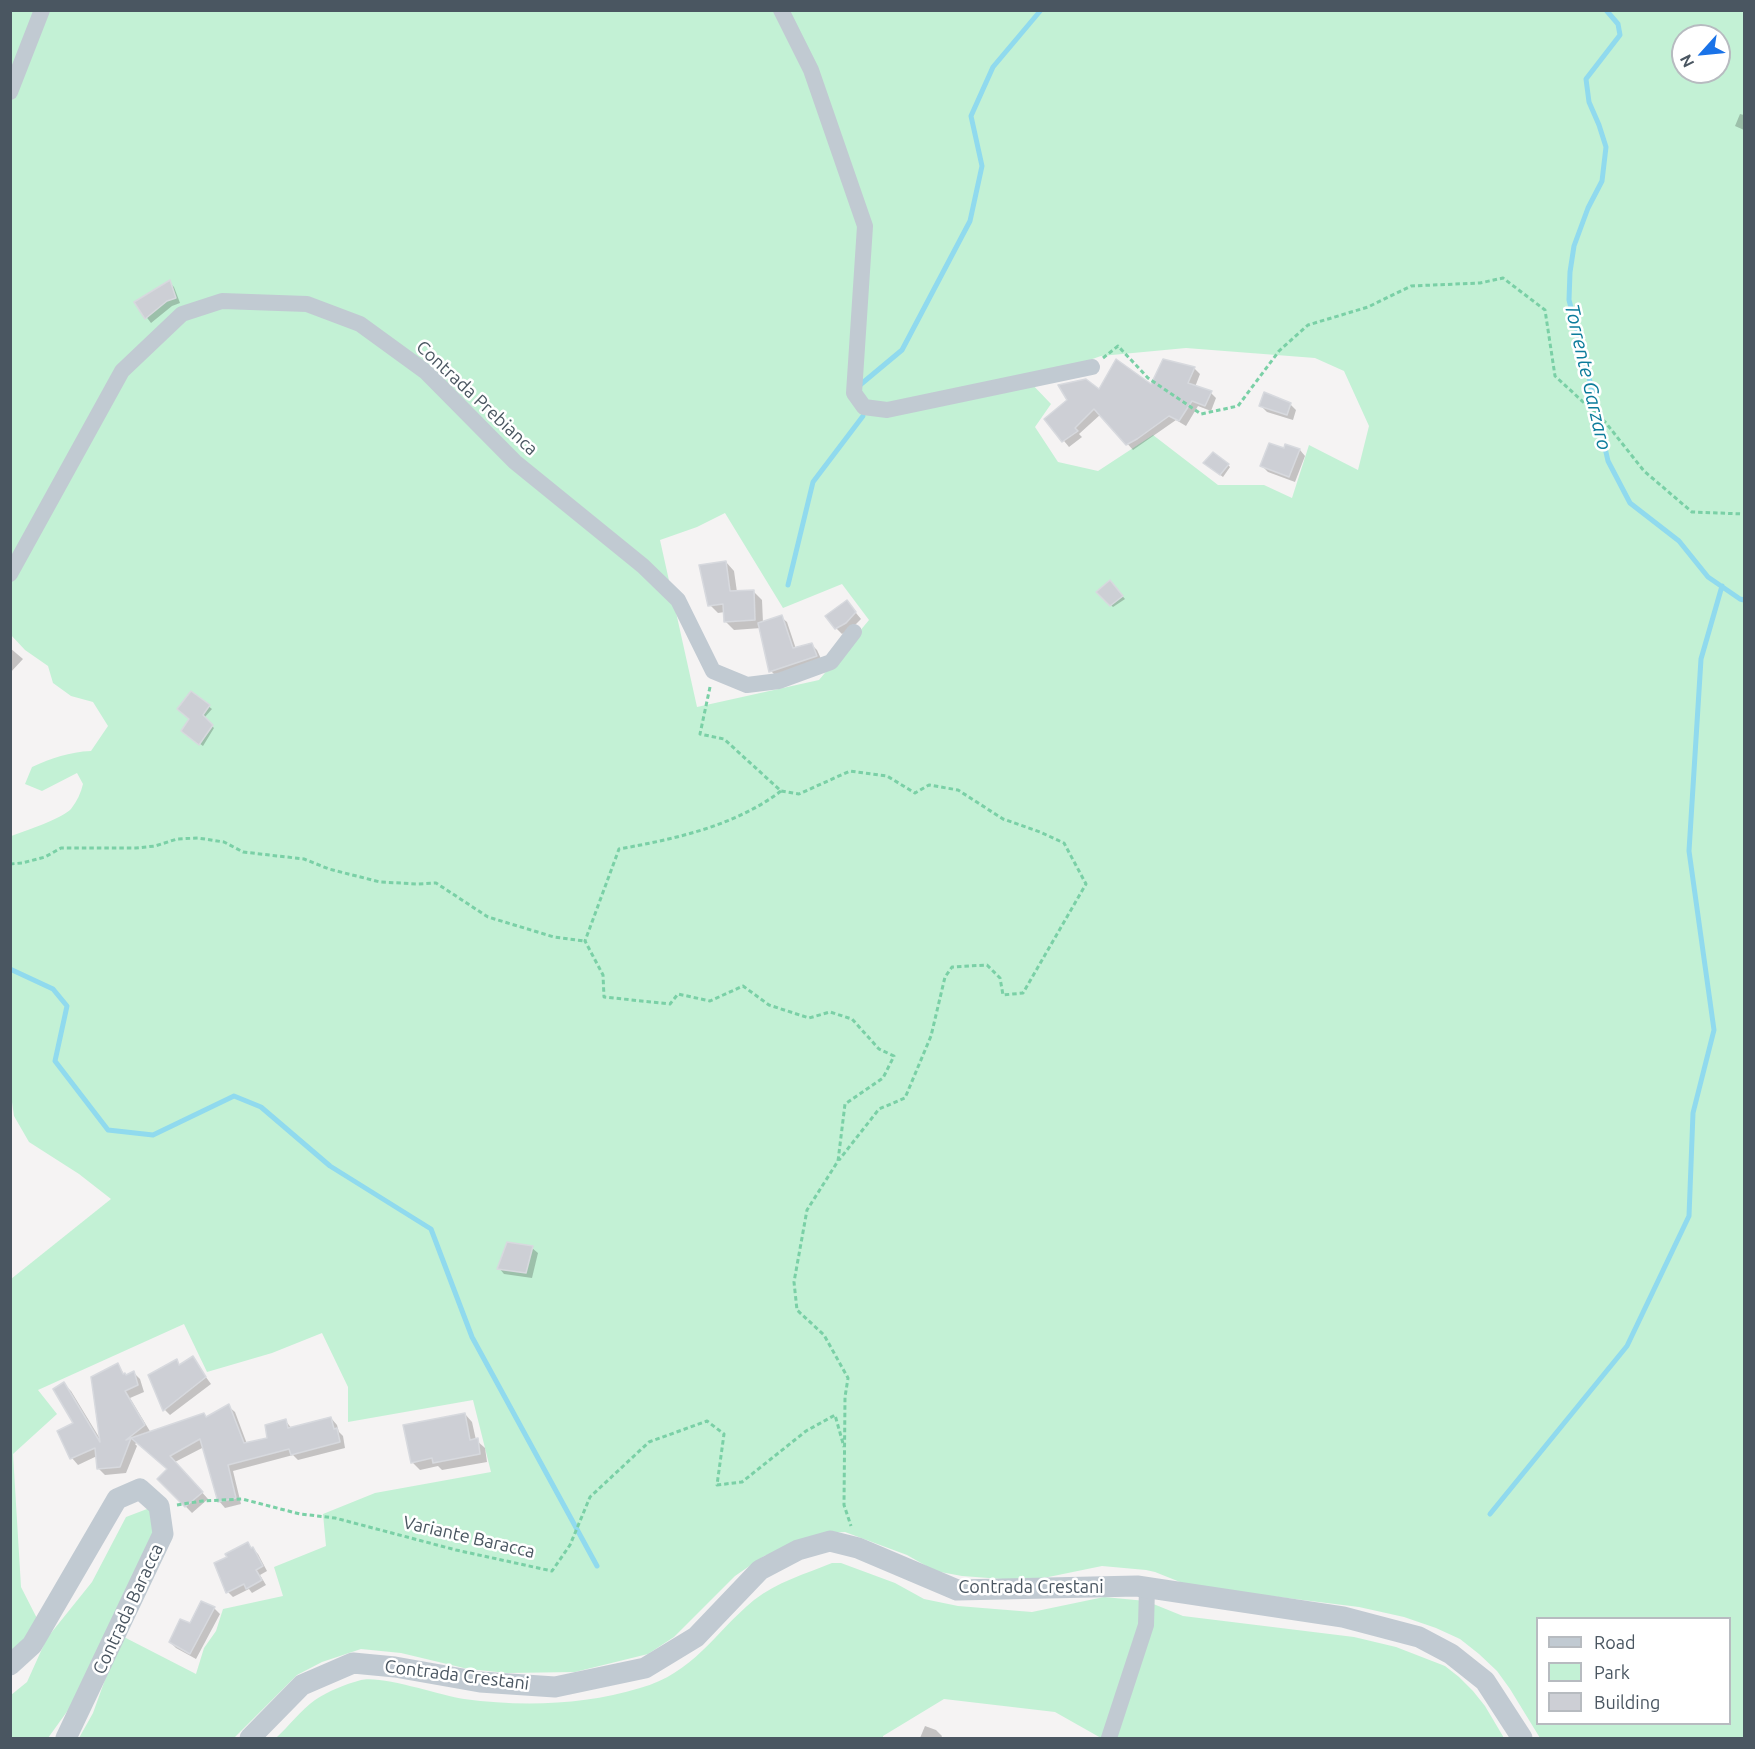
<!DOCTYPE html>
<style>
body{margin:0}
#map{position:relative;width:1755px;height:1749px;overflow:hidden;background:#f5f3f3;font-family:Ubuntu,sans-serif}
canvas{display:block}
.frame{position:absolute;inset:0;border:12px solid #4a5661;pointer-events:none}
.legend{position:absolute;left:1536px;top:1617px;width:195px;height:108px;box-sizing:border-box;background:#fff;border:2px solid #b7bbc0;margin:0;padding:8px 10px;list-style:none;font-size:18px;color:#4a5661}
.legend li{display:flex;align-items:center;gap:12px;height:30px}
.legend b{width:30px;border:2px solid #b7bbc0}
.north{position:absolute;left:1671px;top:24px;width:60px;height:60px;box-sizing:border-box;background:#fff;border:2px solid #b7bbc0;border-radius:50%;rotate:243deg;font-size:16px;font-weight:700;line-height:24px;text-align:center;color:#4a5661}
.north::after{content:'';display:block;margin:auto;width:21px;height:27px;background:#1a73e8;clip-path:polygon(50% 0,100% 100%,50% 72%,0 100%)}
</style>
<div id="map">
<canvas width="1755" height="1749"></canvas>
<div class="frame"></div>
<ul class="legend">
<li><b style="height:8px;background:#c1cad2"></b>Road</li>
<li><b style="height:16px;background:#c3f1d5"></b>Park</li>
<li><b style="height:16px;background:#cdcfd5"></b>Building</li>
</ul>
<div class="north">N</div>
</div>
<script>
const ctx = document.querySelector('canvas').getContext('2d');
ctx.lineJoin = 'round';
function paint(path, color) { ctx.fillStyle = color; ctx.fill(path, 'evenodd'); }
function strokePath(path, color, width, dash) { ctx.strokeStyle = color; ctx.lineWidth = width; ctx.lineCap = dash ? 'butt' : 'round'; ctx.setLineDash(dash || []); ctx.stroke(path); }
function drawText(font, color, halo, rows, align = 'center') {
  ctx.font = font + ' Ubuntu,sans-serif'; ctx.lineWidth = 5; ctx.setLineDash([]); ctx.textBaseline = 'middle'; ctx.strokeStyle = halo; ctx.fillStyle = color; for (const [text, x, y, turn = 0] of rows) {
    ctx.save(); ctx.translate(x, y); ctx.rotate((+turn || 0) * Math.PI / 180); ctx.textAlign = isNaN(turn) ? turn : align; if (halo) ctx.strokeText(text, 0, 0); ctx.fillText(text, 0, 0); ctx.restore();
  }
}
paint(new Path2D(`
 M11,11h1733v1727h-204l-30,-49 -13,-18 -18,-17 -19,-15 -24,-11 -32,-11 -45,-10 -169,-21 -35,-14 -9,-2 -44,-4 -73,15 -67,-5 -27,-5 -28,-16 -62,-23 -17,1 -64,23 -29,20 -61,61 -26,17 -73,18 -68,1 -39,-4 -67,-16 -40,-4 -39,13 -25,13 -63,63h-155l14,-25 27,-75 -72,100h-37v-43l16,-13 19,-42 -35,14v-375l100,-80 -32,-25 -50,-32 -15,-26 -4,-28 1,-252c12,-4 52,-18 60,-27 6,-8 10,-16 12,-25l-6,-11 -35,18 -17,-7 7,-17c20,-9 37,-15 59,-16l17,-25 -15,-24 -22,-6 -18,-13 -5,-17 -23,-16 -14,-15zM1683,36h36v36h-36zM1186,348l129,10 29,13 25,55 -11,44 -49,-25 -17,53 -28,-13h-46l-65,-50 -55,36 -40,-9 -23,-35 16,-23 -22,-23 72,-25zM725,513l58,95 59,-24 27,36 -50,60 -122,27 -37,-167 37,-13zM184,1324l23,48 65,-19 50,-20 26,54v35l125,-22 18,72 -116,21 -52,21 3,32 -52,21 9,29 -60,13 -7,22 -12,17 -8,26 -74,-38 36,-104 -3,-26 -29,11 -34,65 -45,56 -26,-51 -8,-133 44,-40 -19,-24zM1538,1618h192v106h-192z
 M832,1563h9l54,20 29,16 34,7 74,6 72,-15 42,4 37,15 171,21 42,10 49,19 14,11 14,14 12,15 19,32h-403l-46,-26 -111,-13 -61,37v2h-607c13,-12 25,-28 39,-38 13,-9 31,-16 46,-20 20,-5 79,15 103,19 59,8 120,6 176,-11 54,-15 74,-55 114,-88 23,-18 51,-26 78,-37z`), '#c3f1d5');
paint(new Path2D(`
 M1740,114l4,1v15l-9,-4z
 M169,282l5,5 6,16 -8,3 -21,17 -15,-20z
 M1194,368l6,6 -5,13 16,6 5,5 -5,13 -13,-5 -12,20 -10,-6 -43,30 -32,-36 -22,20 3,3 -13,10 -23,-28 53,-27 53,-6z
 M1290,404l6,6 -3,10 -26,-8 -6,-6z
 M1286,446l14,4 5,6 -10,26 -27,-10 -6,-6 22,-16z
 M1207,465h21l2,2 -7,10z
 M726,562l8,9 3,21h17l8,8 1,23 18,-6 6,5 9,27 16,-4 5,5 5,11 -46,15 -5,-5 -10,-43 -27,2 -8,-8 -1,-10 -7,1 -8,-8z
 M1110,582l15,17 -12,8 -15,-15z
 M847,602l14,17 -9,9 -10,6 -6,-6z
 M10,648l13,11 -13,14z
 M191,693l21,16 -8,9 10,10 -11,18 -18,-13 6,-14z
 M532,1248l6,5 -6,25 -28,-4 -5,-6z
 M192,1358l19,26 -41,31 -5,-5 11,-49 5,5z
 M118,1365l8,12 7,-5 7,7 4,13 -14,6 21,35 53,-18 3,3 21,-12 7,6 12,32 22,-5 16,-19 7,9 39,-11 6,7 2,7 4,4 2,12 -47,12 -5,-5 -60,16 8,33 -16,4 -6,-7 -15,-54 -29,15 33,37 -16,14 -33,-34 10,-10 -31,-27 -3,2 2,2 -11,27 -21,2 -7,-7 -1,-12 -19,9 -6,-7 4,-35 -12,-39 7,7 31,51z
 M465,1414l7,8 4,18 9,8 2,14 -45,8 -4,-4 -18,4 -8,-8z
 M248,1544l10,10 9,17 -7,4 6,10 -14,8 -3,-4 -16,8 -5,-5 1,-34z
 M214,1608l6,6 -24,45 -20,-11 -6,-6z
 M925,1726l11,4 6,6 -1,2h-21z`), '#0003');
strokePath(new Path2D(`
 M1606,10l12,14 2,11 -34,44 3,23 10,23 7,22 -4,34 -14,27 -14,38 -4,26 -1,28 19,73 20,88 22,42 49,38 29,36 32,22 4,1
 M860,385l42,-35 68,-129 12,-55 -11,-50 22,-49 48,-57
 M788,585l25,-103 50,-66
 M10,969l43,20 14,17 -12,55 53,69 45,5 81,-39 27,11 69,59 101,63 41,108 125,229
 M1490,1514l137,-168 62,-130 4,-103 21,-83 -25,-179 12,-192 21,-73`), '#90daee', 5);
const building = new Path2D(`
 M170,280l6,18 -9,3 -22,18 -11,-17z
 M1116,359l35,25 12,-25 32,8 -7,16 24,8 -7,15 -13,-5 -13,20 -10,-5 -32,23 -11,6 -32,-36 -19,19 3,3 -16,11 -18,-23 23,-19 -9,-15 28,-6 13,10z
 M1264,392l27,11 -4,12 -28,-9z
 M1269,443l15,5 1,-4 15,5 -11,28 -29,-11z
 M1213,452l16,12 -9,11 -17,-12z
 M726,561l4,30 24,-1 1,30 -31,2 -1,-18 -15,2 -9,-41z
 M1110,580l13,16 -13,10 -14,-14z
 M847,600l9,12 -10,11 -11,6 -10,-13z
 M782,615l11,33 19,-5 5,13 -48,16 -11,-49z
 M191,691l19,14 -7,10 10,10 -14,20 -18,-14 8,-12 -12,-10z
 M507,1242l26,4 -7,27 -29,-4z
 M193,1356l13,21 -43,34 -15,-36 29,-16 2,6z
 M118,1363l5,11 2,-1 1,2 8,-4 4,14 -13,6 20,34 -19,15 5,-2 -11,29 -23,2 -2,-21 -25,11 -13,-28 16,-8 -20,-34 11,-7 36,60 -9,-65z
 M229,1404l15,39 23,-5 -2,-13 21,-6 2,9 43,-11 3,12 3,-1 3,14 -49,13 -2,-6 -61,16 8,33 -18,4 -18,-63 -30,17 33,36 -18,15 -28,-28 10,-10 -36,-31 73,-25 2,4z
 M465,1413l5,27 8,-2 2,16 -47,9 -1,-5 -21,5 -8,-38z
 M248,1542l3,6 2,-1 10,19 -7,4 6,10 -16,9 -2,-5 -18,9 -12,-30 13,-6 -2,-3z
 M201,1601l14,6 -25,47 -21,-12 11,-23 10,4z`);
paint(building, '#cdcfd5');
strokePath(building, '#d7d9de', 1.5);
strokePath(new Path2D(`
 M1103,358l15,-12 30,32 53,36 37,-8 41,-55 29,-26 60,-18 43,-21 69,-3 23,-5 42,32 10,66 51,47 38,48 48,41 52,2
 M710,687l-10,47 24,5 57,52 18,3 51,-23 37,5 28,17 14,-8 29,5 45,29 37,13 24,11 22,41 -63,109 -20,2 -3,-17 -13,-13 -35,2 -7,10 -14,59 -26,62 -26,11 -40,51
 M781,791c-46,35 -106,48 -162,58l-34,92 18,34 1,22 66,7 8,-10 32,7 33,-15 26,19 40,13 21,-6 22,7 27,30 15,7 -11,22 -38,26 -7,57 -31,49 -13,72 3,28 27,25 24,43 -3,19 -1,108 7,21
 M10,864l12,-1 23,-6 16,-9h75l19,-2 22,-7 21,-1 26,4 19,10 61,7 25,10 51,13 38,2 18,-1 52,34 66,20 30,4
 M177,1505l25,-4 40,-2 58,15 35,4 121,32 96,21 18,-26 20,-48 59,-55 58,-21 17,13 -7,51 25,-3 64,-51 29,-16 9,32`), '#7ad0a6', 3, [4.5, 3]);
strokePath(new Path2D(`
 M781,10l30,60 54,156 -11,167 10,14 23,3 205,-43
 M10,92l32,-82
 M10,574l112,-203 60,-57 40,-13 85,3 53,20 66,48 89,90 128,104 35,34 35,71 34,14 32,-4 52,-19 23,-30
 M1109,1738l37,-113 1,-37`), '#c1cad2', 16);
strokePath(new Path2D(`
 M10,1665l22,-20 85,-146 23,-10 19,17 4,28 -97,204
 M250,1738l52,-53 51,-22 42,4 85,15 75,5 90,-19 51,-31 64,-67 38,-20 32,-9 28,7 99,42 180,-4 206,31 76,20 32,17 34,27 37,57`), '#c1cad2', 21);
drawText('18px', '#4a5661', '#fff', [
 ["Contrada Prebianca",477,398,43],
 ["Variante Baracca",469,1537,13],
 ["Contrada Crestani",1031,1587],
 ["Contrada Baracca",128,1609,-65],
 ["Contrada Crestani",457,1675,7]
]);
drawText('italic 20px', '#0c7c9b', '#fff', [
 ["Torrente Garzaro",1588,377,77]
]);
</script>
